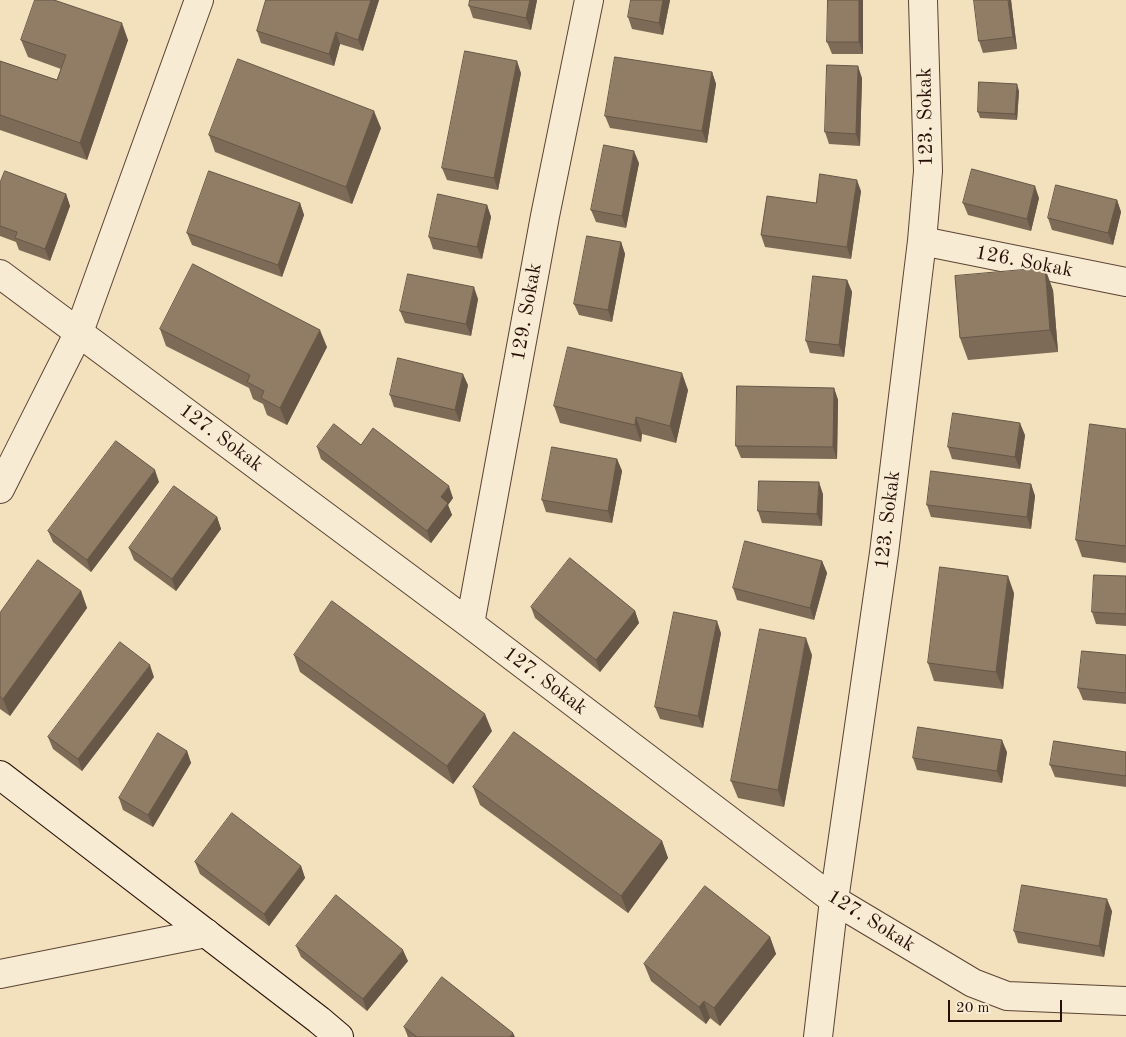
<!DOCTYPE html>
<style>
body{margin:0}
#map{position:relative;width:1126px;height:1037px;overflow:hidden;background:#f3e0bc;font-family:"Old Standard TT",serif}
canvas{display:block}
.scale{position:absolute;left:948px;top:1000px;width:114px;height:22px;box-sizing:border-box;border:2px solid #270f06;border-top:0;padding-left:6px;font-size:15px;line-height:18px;white-space:nowrap;color:#270f06;-webkit-text-stroke:4px #f7ebd3;paint-order:stroke}
</style>
<div id="map">
<canvas width="1126" height="1037"></canvas>
<div class="scale">20 m</div>
</div>
<script>
const ctx = document.querySelector('canvas').getContext('2d');
ctx.lineJoin = 'round';
function strokePath(path, color, width, dash) { ctx.strokeStyle = color; ctx.lineWidth = width; ctx.lineCap = dash ? 'butt' : 'round'; ctx.setLineDash(dash || []); ctx.stroke(path); }
function paint(path, color) { ctx.fillStyle = color; ctx.fill(path, 'evenodd'); }
function drawText(font, color, halo, rows, align = 'center') {
  ctx.font = font + ' "Old Standard TT",serif'; ctx.lineWidth = 4; ctx.setLineDash([]); ctx.textBaseline = 'middle'; ctx.strokeStyle = halo; ctx.fillStyle = color; for (const [text, x, y, turn = 0] of rows) {
    ctx.save(); ctx.translate(x, y); ctx.rotate((+turn || 0) * Math.PI / 180); ctx.textAlign = isNaN(turn) ? turn : align; if (halo) ctx.strokeText(text, 0, 0); ctx.fillText(text, 0, 0); ctx.restore();
  }
}
const minor = new Path2D(`
 M922,241l204,41
 M0,274l470,350 364,276 139,83 34,13 119,5
 M470,624l75,-408 44,-216
 M0,974l206,-41
 M818,1037l16,-137 50,-347 38,-312 6,-70 -5,-171`);
const tertiary = new Path2D(`
 M0,489l79,-157 120,-332`);
const secondary = new Path2D(`
 M0,775l319,245 20,17`);
strokePath(minor, '#5a4334', 30);
strokePath(tertiary, '#5a4334', 30);
strokePath(secondary, '#270f06', 30);
strokePath(minor, '#f7ebd3', 28);
strokePath(tertiary, '#f7ebd3', 28);
strokePath(secondary, '#f7ebd3', 28);
paint(new Path2D(`
 M266,0h113l-16,51 -23,-7 -6,22 -73,-23 -4,-12z
 M470,0h67l-6,30 -58,-12 -4,-12z
 M670,0l-7,35 -31,-6 -4,-12z
 M863,0v54h-31l-5,-12z
 M1011,0l6,49 -34,4 -4,-12z
 M21,40h107l-41,120 -87,-30v-69l57,19 4,-11 -33,-12z
 M712,72l4,12 -9,59 -97,-15 -5,-12z
 M521,73l-23,117 -51,-10 -5,-12z
 M862,78l-2,68 -31,-2 -4,-12z
 M1019,91l-2,29 -37,-2 -2,-6z
 M381,128l-29,76 -137,-52 -6,-17z
 M639,163l-13,65 -30,-6 -5,-12z
 M0,183l66,11 4,12 -20,55 -31,-11 -3,-8 -16,-6z
 M861,191l-10,68 -86,-12 -4,-12 55,-32z
 M1039,198l-8,33 -63,-16 -5,-12z
 M1117,200l4,12 -8,33 -61,-15 -4,-12z
 M300,203l4,12 -22,62 -90,-32 -5,-12z
 M487,205l4,12 -9,42 -49,-10 -4,-12z
 M621,242l4,12 -13,68 -33,-7 -5,-11z
 M847,280l5,12 -8,65 -34,-4 -4,-12z
 M1053,290l5,62 -90,8 -8,-22z
 M478,299l-7,37 -66,-13 -5,-12z
 M160,329l167,18 -40,78 -20,-10 -4,-11 -10,-5 -4,-11 -83,-42z
 M468,385l-8,37 -66,-15 -4,-12z
 M834,388l4,12 -1,59 -96,-1 -5,-12z
 M688,390l-12,53 -34,-9 -1,8 -81,-19 -6,-17z
 M1126,429v134l-44,-6 -6,-17z
 M1025,435l-5,34 -68,-10 -4,-12z
 M361,445l92,53 -5,7 4,10 -21,28 -110,-84 -4,-12z
 M617,459l5,12 -10,52 -66,-11 -4,-12z
 M159,482l-68,90 -38,-30 -5,-11z
 M1031,484l4,12 -4,33 -100,-12 -4,-12z
 M823,494l-1,32 -60,-3 -4,-12z
 M217,517l4,12 -45,62 -42,-31 -5,-12z
 M822,561l5,12 -13,47 -77,-20 -4,-12z
 M1126,576v50l-30,-2 -4,-12z
 M81,591l6,17 -77,108 -10,-7v-96z
 M1014,593l-11,96 -69,-8 -6,-18z
 M531,607l104,4 4,12 -39,49 -65,-54z
 M721,633l-18,95 -43,-9 -5,-12z
 M294,655l198,76 -39,53 -153,-112z
 M812,655l-28,152 -46,-9 -7,-17z
 M1126,655v49l-43,-4 -5,-12z
 M154,677l-72,94 -29,-22 -5,-12z
 M187,751l4,12 -38,64 -30,-17 -4,-12z
 M1007,752l-5,31 -85,-13 -4,-12z
 M1126,752v35l-71,-10 -5,-12z
 M473,787l189,54 6,17 -40,55 -148,-108z
 M195,862l106,4 4,12 -36,48 -69,-52z
 M1112,911l-8,46 -86,-14 -4,-12z
 M770,937l6,17 -56,72 -10,-8 -4,6 -55,-43 -7,-17z
 M296,946l112,15 -41,50 -66,-54z
 M404,1027l111,10h-107z`), '#7d6b57');
paint(new Path2D(`
 M371,0h8l-16,51 -5,-11z
 M530,0h7l-6,30 -5,-12z
 M663,0h7l-7,35 -4,-12z
 M859,0h4v54l-4,-12z
 M1008,0h3l6,49 -4,-12z
 M122,23l6,17 -41,120 -7,-17z
 M336,32l4,12 -6,22 -5,-12z
 M517,61l4,12 -23,117 -4,-12z
 M858,66l4,12 -2,68 -4,-12z
 M712,72l4,12 -9,59 -5,-12z
 M1017,84l2,7 -2,29 -2,-6z
 M374,111l7,17 -29,76 -6,-17z
 M634,151l5,12 -13,65 -4,-12z
 M857,180l4,11 -10,68 -4,-12z
 M1035,186l4,12 -8,33 -4,-12z
 M66,194l4,12 -20,55 -5,-12z
 M1117,200l4,12 -8,33 -5,-12z
 M300,203l4,12 -22,62 -4,-12z
 M487,205l4,12 -9,42 -5,-12z
 M621,242l4,12 -13,68 -4,-12z
 M1045,268l8,22 5,62 -8,-22z
 M847,280l5,12 -8,65 -5,-12z
 M474,287l4,12 -7,37 -5,-12z
 M320,330l7,17 -40,78 -7,-17z
 M682,373l6,17 -12,53 -6,-17z
 M463,374l5,11 -8,37 -5,-12z
 M834,388l4,12 -1,59 -4,-12z
 M636,417l6,17 -1,8 -6,-17z
 M1020,423l5,12 -5,34 -5,-12z
 M617,459l5,12 -10,52 -4,-12z
 M155,470l4,12 -68,90 -4,-12z
 M819,482l4,12 -1,32 -5,-12z
 M1031,484l4,12 -4,33 -4,-12z
 M449,486l4,12 -5,7 4,10 -21,28 -4,-12 14,-34z
 M217,517l4,12 -45,62 -4,-12z
 M822,561l5,12 -13,47 -4,-12z
 M1008,576l6,17 -11,96 -7,-17z
 M81,591l6,17 -77,108 -7,-17z
 M635,611l4,12 -39,49 -4,-12z
 M717,621l4,12 -18,95 -5,-12z
 M806,638l6,17 -28,152 -6,-17z
 M150,665l4,12 -72,94 -4,-12z
 M485,714l7,17 -39,53 -6,-18z
 M1002,740l5,12 -5,31 -5,-12z
 M187,751l4,12 -38,64 -5,-12z
 M662,841l6,17 -40,55 -7,-17z
 M301,866l4,12 -36,48 -5,-12z
 M1107,899l5,12 -8,46 -5,-11z
 M770,937l6,17 -56,72 -6,-18z
 M403,950l5,11 -41,50 -4,-12z
 M704,1001l6,17 -4,6 -7,-17z
 M513,1033l2,4h-5z`), '#665747');
const building = new Path2D(`
 M35,0h19l68,23 -42,120 -80,-28v-54l57,19 9,-25 -45,-15z
 M266,0h105l-13,40 -22,-8 -7,22 -72,-23z
 M470,0h60l-4,18 -57,-12z
 M631,0h32l-4,23 -31,-6z
 M828,0h31v42h-32z
 M974,0h34l5,37 -34,4z
 M465,51l52,10 -23,117 -52,-10z
 M615,57l97,15 -10,59 -97,-15z
 M238,59l136,52 -28,76 -137,-52z
 M827,65l31,1 -2,68 -31,-2z
 M979,82l38,2 -2,30 -37,-2z
 M604,145l30,6 -12,65 -31,-6z
 M972,169l63,17 -8,33 -64,-16z
 M5,171l61,23 -21,55 -30,-11 2,-6 -17,-6v-43z
 M209,171l91,32 -22,62 -91,-32z
 M820,174l37,6 -10,67 -86,-12 6,-39 49,7z
 M1056,185l61,15 -9,33 -60,-15z
 M438,194l49,11 -10,42 -48,-10z
 M587,236l34,6 -13,68 -34,-6z
 M193,264l127,66 -40,78 -19,-10 3,-7 -17,-9 3,-7 -90,-46z
 M1045,268l5,62 -90,8 -5,-62z
 M408,274l66,13 -8,37 -66,-13z
 M813,276l34,4 -8,65 -33,-4z
 M568,347l114,26 -12,53 -34,-9 -1,8 -81,-19z
 M398,358l65,16 -8,36 -65,-15z
 M737,386l97,2 -1,59 -97,-1z
 M953,413l67,10 -5,34 -67,-10z
 M334,424l27,21 12,-17 76,58 -8,11 7,6 -21,28 -110,-84z
 M1090,424l36,5v117l-50,-6z
 M116,441l39,29 -68,90 -39,-29z
 M552,447l65,12 -9,52 -66,-11z
 M931,471l100,13 -4,33 -100,-12z
 M759,481l60,1 -2,32 -59,-3z
 M174,486l43,31 -45,62 -43,-31z
 M745,541l77,20 -12,47 -77,-20z
 M570,558l65,53 -39,49 -65,-53z
 M38,560l43,31 -78,108 -3,-3v-83z
 M940,567l68,9 -12,96 -68,-9z
 M1094,575l32,1v38l-34,-2z
 M332,601l153,113 -38,52 -153,-111z
 M674,612l43,9 -19,95 -43,-9z
 M760,629l46,9 -28,152 -47,-9z
 M120,642l30,23 -72,94 -30,-22z
 M1082,651l44,4v38l-48,-5z
 M918,727l84,13 -5,31 -84,-13z
 M514,732l148,109 -41,55 -148,-109z
 M158,733l29,18 -39,64 -29,-17z
 M1054,741l72,11v24l-76,-11z
 M232,813l69,53 -37,48 -69,-52z
 M1022,885l85,14 -8,47 -85,-15z
 M705,886l65,51 -56,71 -10,-7 -5,6 -55,-43z
 M336,895l67,55 -40,49 -67,-53z
 M442,977l71,56 -3,4h-93l-13,-10z`);
paint(building, '#917c65');
strokePath(building, '#665747', 1);
drawText('20px', '#270f06', '#f7ebd3', [
 ["123. Sokak",926,117,-91],
 ["126. Sokak",1024,262,11],
 ["129. Sokak",527,312,-80],
 ["127. Sokak",221,438,37],
 ["123. Sokak",888,520,-83],
 ["127. Sokak",545,681,37],
 ["127. Sokak",871,921,32]
]);
</script>
